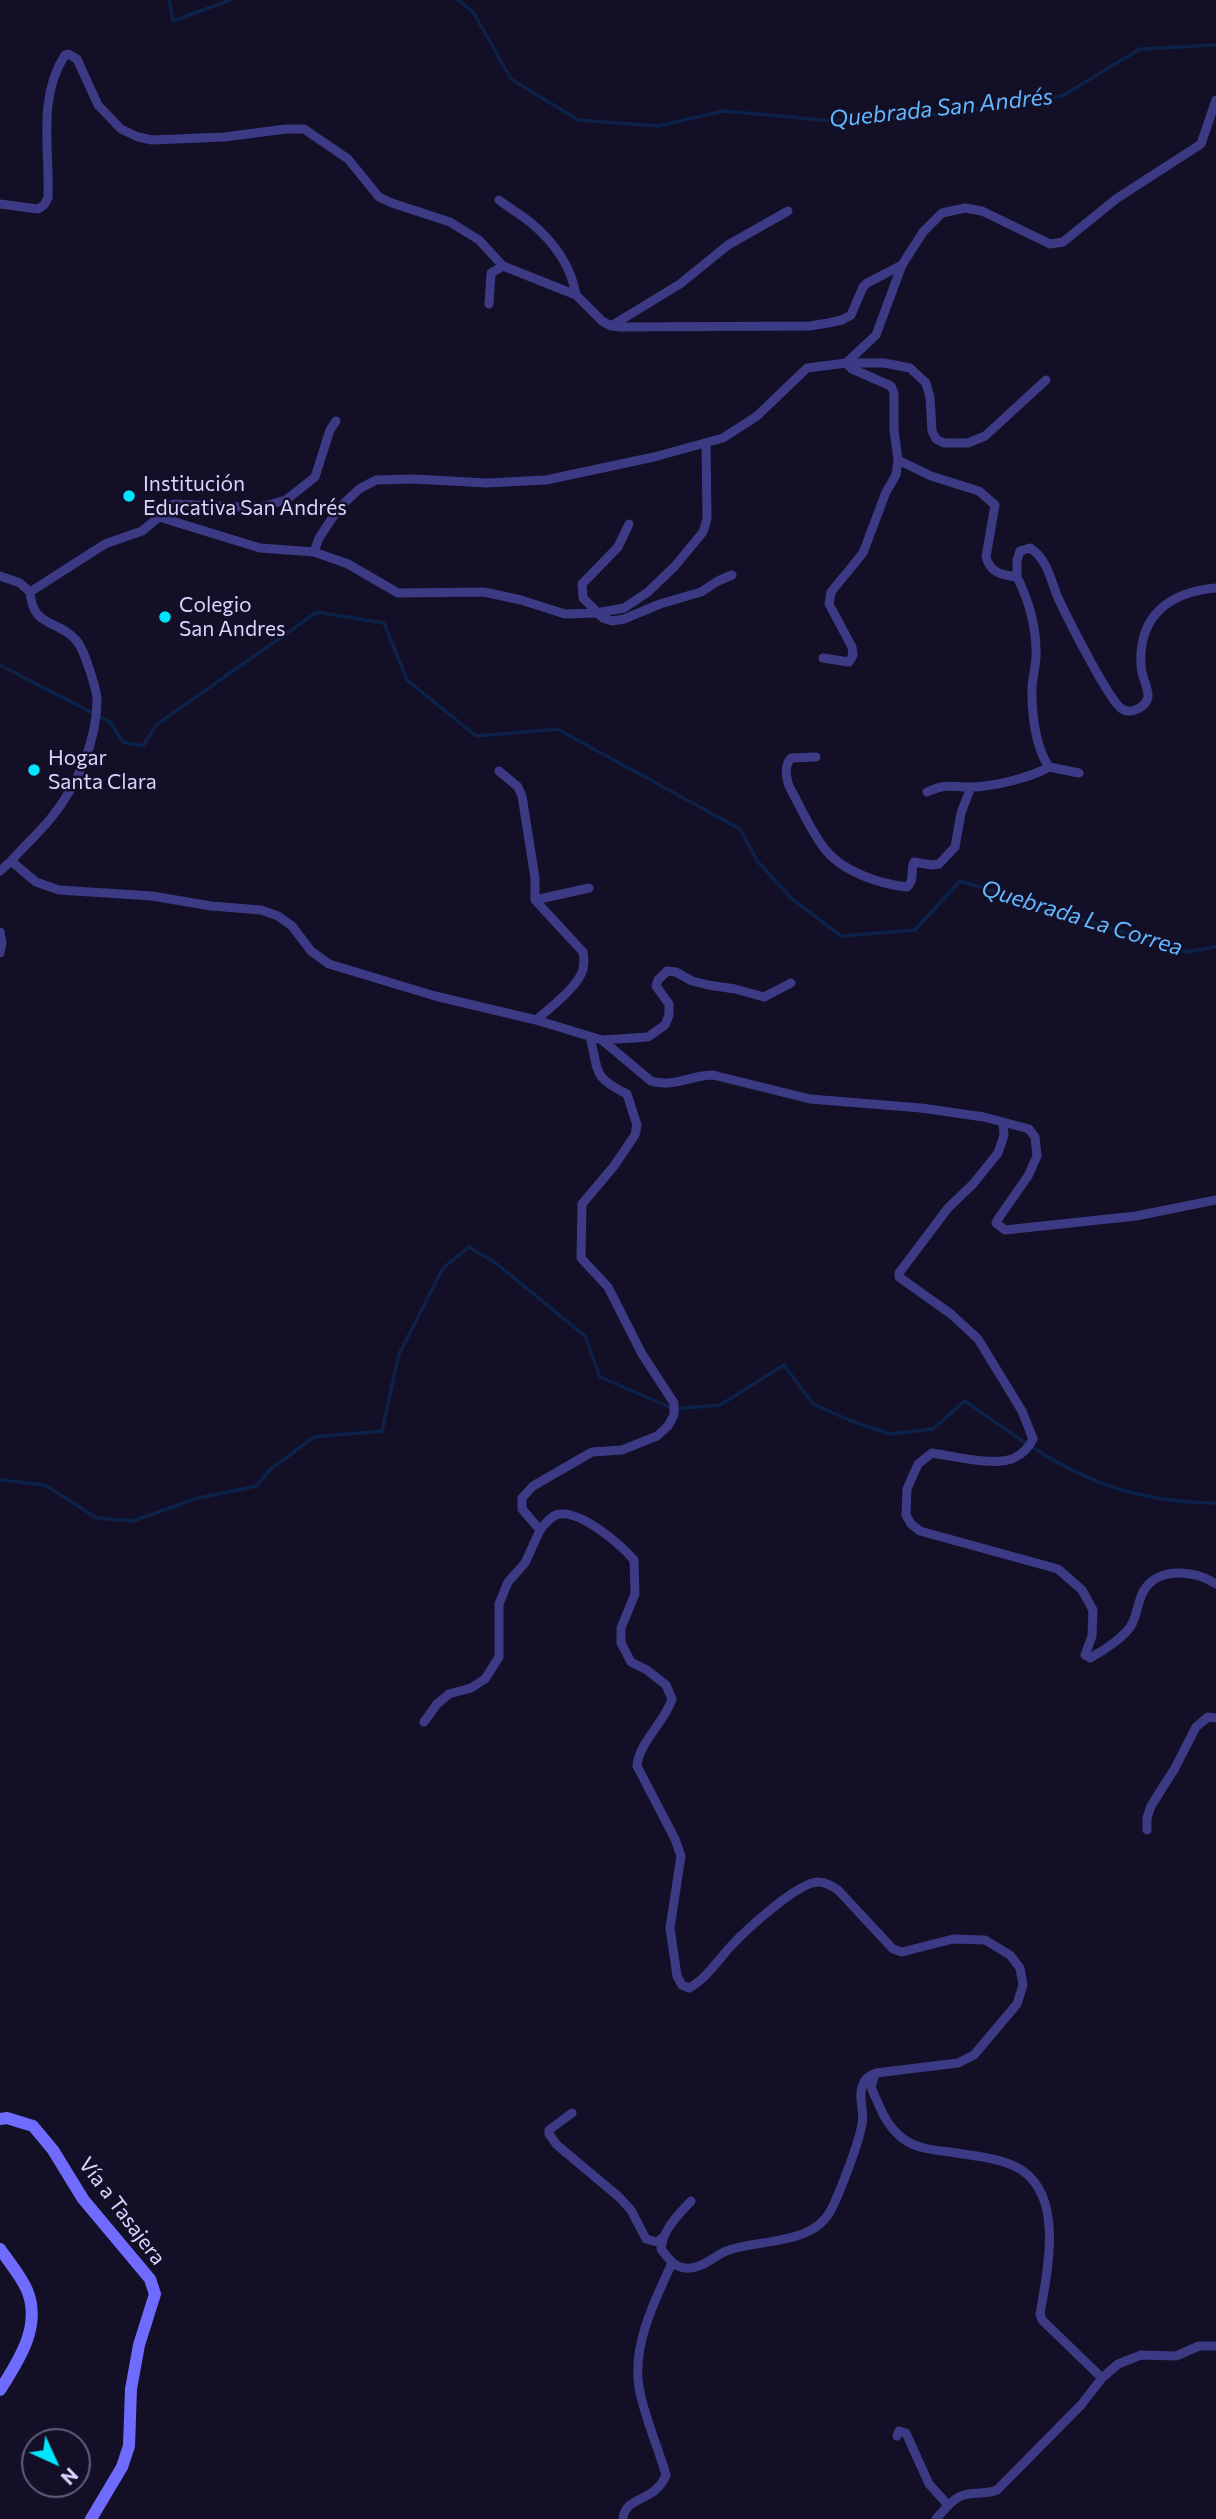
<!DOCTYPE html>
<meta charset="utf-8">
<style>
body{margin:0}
#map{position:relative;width:1216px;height:2519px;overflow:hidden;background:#130f26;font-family:Commissioner,sans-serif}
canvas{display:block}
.north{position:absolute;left:21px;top:2428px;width:70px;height:70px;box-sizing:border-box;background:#130f26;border:2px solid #625e7d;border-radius:50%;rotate:135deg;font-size:19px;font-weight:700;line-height:28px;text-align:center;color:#d9d4ff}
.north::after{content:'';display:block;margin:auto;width:24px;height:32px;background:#00e5ff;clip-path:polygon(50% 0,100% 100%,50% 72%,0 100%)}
</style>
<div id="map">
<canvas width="1216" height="2519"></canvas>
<div class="north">N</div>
</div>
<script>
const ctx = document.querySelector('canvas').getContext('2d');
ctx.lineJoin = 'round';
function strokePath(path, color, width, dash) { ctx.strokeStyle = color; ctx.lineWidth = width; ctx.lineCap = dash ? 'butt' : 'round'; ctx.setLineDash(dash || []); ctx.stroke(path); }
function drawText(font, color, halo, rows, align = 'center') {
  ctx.font = font + ' Commissioner,sans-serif'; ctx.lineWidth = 5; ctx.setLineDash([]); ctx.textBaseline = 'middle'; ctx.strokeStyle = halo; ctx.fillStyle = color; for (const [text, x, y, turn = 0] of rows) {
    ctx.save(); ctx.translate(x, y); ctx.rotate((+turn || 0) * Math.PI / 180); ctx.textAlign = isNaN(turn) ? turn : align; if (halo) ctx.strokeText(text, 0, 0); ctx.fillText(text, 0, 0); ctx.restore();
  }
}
strokePath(new Path2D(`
 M169,0l4,21 57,-21
 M458,0l15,12 38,67 67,41 80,6 66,-15 108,10 80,-4 92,-11 58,-10 78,-47 76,-4
 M0,665l110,57 13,20 20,4 13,-21 161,-113 67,11 23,57 69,56 81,-7 183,100 18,33 33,36 50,38 74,-6 45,-49 226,71 30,-5
 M0,1480l45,5 52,33 36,3 62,-22 61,-13 15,-17 43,-32 68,-6 17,-77 44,-86 26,-21 28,17 88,72 15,41 74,32 46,-4 64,-40 29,39 36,16 41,14 43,-5 32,-28c85,60 142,102 251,102`), '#0c2248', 3.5);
strokePath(new Path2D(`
 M499,200c10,8 21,14 31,22 23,19 41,44 46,73
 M0,204l38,5 6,-4 4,-7c2,-48 -11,-100 17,-143l3,-1 9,5 21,46 23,24 17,8 14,3 72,-3 62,-8h18l44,30 31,38 13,6 58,19 29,18 24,26 73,29 26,26 9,5 10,1 189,-1 18,-3 14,-3 9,-5 12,-28 4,-4 35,-18
 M489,304l2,-31 12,-7
 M611,326l69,-42 48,-39 60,-34
 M846,363l6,6 39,17 3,7v37l4,30 33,16 48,15 16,14 -9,52c4,16 16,18 31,20v-17l3,-9 10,-3c17,10 21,33 28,50 9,19 51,103 64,111 9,6 24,-2 26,-12 1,-9 -7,-21 -7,-31 -3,-50 28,-74 75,-78
 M846,363l30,-28 26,-70 21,-33 19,-19 23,-5 17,3 68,33 13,-2 53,-43 85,-55 15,-44
 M159,517l9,-11 6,-2 84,4 28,-8 29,-23 15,-47 6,-9
 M629,524l-11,23 -36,37 1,14 20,20 9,3 12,-2 36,-15 41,-12 17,-11 14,-6
 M314,552l34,12 50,29 86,-1 37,8 44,14 31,-1 28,-5 24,-16 27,-26 28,-34 4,-13 -1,-76
 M0,576l20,7 10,9c3,36 26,27 45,47 8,8 12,24 16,35 2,8 6,17 6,26 0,41 -20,86 -46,118 -12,15 -27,28 -40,43l25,21 23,8 93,6 59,10 50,4 17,6 14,10 19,25 18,13 106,32 101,24 66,20 49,41c21,7 41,-6 62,-6l97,24 111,9 63,9 45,12 6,8 2,19 -9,20 -30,43 -2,4 9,7 131,-14 80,-16
 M1017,577c12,23 20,53 19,79 0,12 -5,25 -4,38 0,23 4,54 17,73l30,6
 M30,592l75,-48 37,-13 17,-14 101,31 54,4 5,-14 19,-29 21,-20 17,-9 37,-1 74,4 59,-3 108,-23 69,-19 34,-22 50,-48 39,-5h38l26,5 16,15 4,14 2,34 4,8 8,4h24l17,-7 61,-56
 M823,658l26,4 4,-7 -1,-8 -23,-43 2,-12 32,-39 23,-61 10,-17 2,-15
 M816,757l-25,1c-7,8 -5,18 -2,28 11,20 21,44 35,62 17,23 55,36 83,39 8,-7 3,-15 7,-25l17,3 8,-1 16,-17 6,-34 10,-26
 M499,771l19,16 4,9 13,82v22l48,52c1,5 1,12 0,17 -4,17 -34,40 -47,51
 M927,792c20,-9 23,-5 43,-5 22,0 60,-9 79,-20
 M0,871l11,-10
 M535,900l54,-12
 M0,932l2,11 -2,10
 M602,1040l46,-3 17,-12 4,-10v-11l-13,-18 2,-6 9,-9 9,1 16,9 16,4 27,4 29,8 27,-14
 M1003,1124l1,11 -6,18 -25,31 -25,24 -49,65v4l52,37 27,25 44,72 11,28c-4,8 -10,15 -19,19 -19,9 -61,-2 -82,-5l-14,11 -11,25 -1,26 5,9 9,7 138,38 24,21 11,20 -1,26 -7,19 5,3c13,-7 35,-21 42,-34 5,-10 6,-22 11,-32 14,-26 52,-22 73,-8
 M540,1530c5,-6 9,-12 16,-15 22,-8 65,30 78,45l1,34 -14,34v15l10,19 16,8 19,15 6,14c-7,23 -33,43 -35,67l38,73 6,17 -11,72 7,48 5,9 7,3c17,-9 29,-28 42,-42 15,-16 67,-64 87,-64 8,0 14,4 20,8l55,59 9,3 51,-13 32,1 25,15 10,13 3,17 -6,19 -43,51 -16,8 -82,10c-7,2 -12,6 -14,14 -4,12 3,25 0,37 -3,19 -22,68 -31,86 -18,35 -70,29 -102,40 -15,5 -27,20 -44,18 -11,-1 -17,-10 -24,-19 2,-20 17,-34 30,-48
 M424,1722l13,-18 12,-10 22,-6 14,-9 14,-22v-53l9,-22 17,-19 15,-33 -18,-21v-11l11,-12 59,-34 30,-2 35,-14 11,-10 6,-11v-12l-32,-49 -34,-67 -27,-29 1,-54 32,-38 21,-31 2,-10 -10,-31c-35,-17 -28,-22 -37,-57
 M1147,1830v-12l4,-12 24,-38 21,-41 12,-10 8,1
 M875,2074l-4,13c8,18 14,37 30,50 15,13 36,13 56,16 22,4 47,5 66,18 41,29 24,102 17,143l2,6 60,58
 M572,2113l-23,17v4l8,11 62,52 12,13 15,29 11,3 5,-4
 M897,2436l2,-5 7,2 23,51 19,21
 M623,2519c2,-24 32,-16 43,-44 -8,-29 -22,-58 -27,-88 -7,-42 16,-87 33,-124
 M936,2519c9,-10 18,-23 32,-25 11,-2 19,0 29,-4l84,-85 21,-27 16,-14 23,-9 35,1 23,-10h17`), '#3d3a85', 9);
strokePath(new Path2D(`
 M0,2119l7,-1 26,8 20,24 30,49 67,80 5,15 -16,51 -8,44 -2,57 -7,21 -31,52
 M0,2249c9,13 21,27 27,41 15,36 -8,70 -27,100`), '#6f6bff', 12);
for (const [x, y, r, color] of [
 [129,496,7,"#00e5ff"],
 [165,617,7,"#00e5ff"],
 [34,770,7,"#00e5ff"]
]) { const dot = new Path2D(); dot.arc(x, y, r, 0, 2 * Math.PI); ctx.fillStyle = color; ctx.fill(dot); strokePath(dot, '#130f26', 2.5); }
drawText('21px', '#d9d4ff', '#130f26', [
 ["Institución",143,484],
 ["Educativa San Andrés",143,508],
 ["Colegio",179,605],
 ["San Andres",179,629],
 ["Hogar",48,758],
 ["Santa Clara",48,782]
], 'left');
drawText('21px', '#d9d4ff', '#130f26', [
 ["Vía a Tasajera",122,2211,53]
]);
drawText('italic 23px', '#62b6ff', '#130f26', [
 ["Quebrada San Andrés",941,108,-6],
 ["Quebrada La Correa",1082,918,17]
]);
</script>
